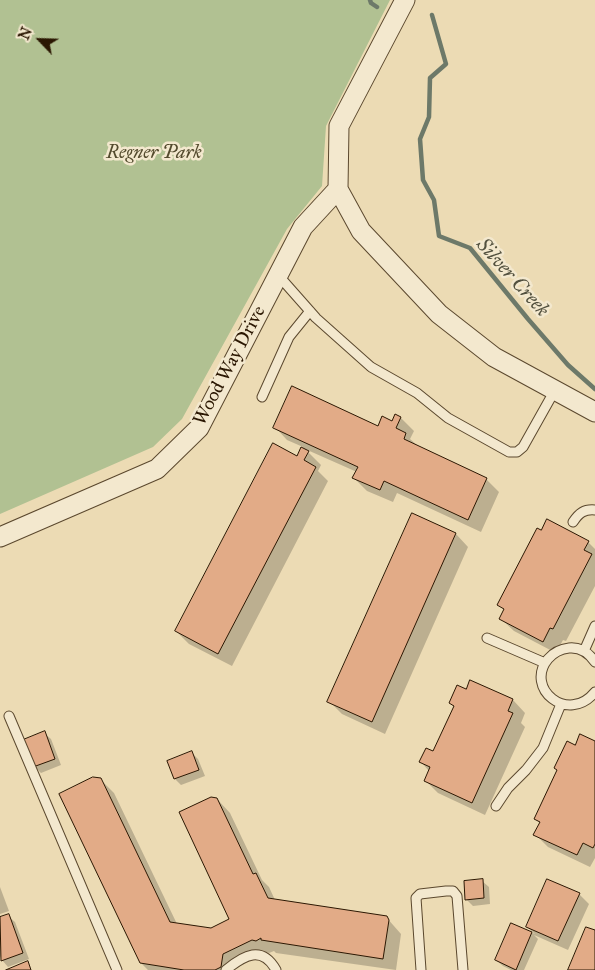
<!DOCTYPE html>
<style>
body{margin:0}
#map{position:relative;width:595px;height:970px;overflow:hidden;background:#ecdbb4;font-family:"IM FELL Great Primer",serif}
canvas{display:block}
.north{position:absolute;left:15px;top:15px;width:50px;height:50px;-webkit-text-stroke:4px #f3e8ce;paint-order:stroke;rotate:294deg;font-size:14px;font-weight:700;line-height:20px;text-align:center;color:#2b1702}
.north::after{content:'';display:block;margin:auto;width:18px;height:22px;background:#2b1702;clip-path:polygon(50% 0,100% 100%,50% 72%,0 100%)}
</style>
<div id="map">
<canvas width="595" height="970"></canvas>
<div class="north">N</div>
</div>
<script>
const ctx = document.querySelector('canvas').getContext('2d');
ctx.lineJoin = 'round';
function paint(path, color) { ctx.fillStyle = color; ctx.fill(path, 'evenodd'); }
function strokePath(path, color, width, dash) { ctx.strokeStyle = color; ctx.lineWidth = width; ctx.lineCap = dash ? 'butt' : 'round'; ctx.setLineDash(dash || []); ctx.stroke(path); }
function drawText(font, color, halo, rows, align = 'center') {
  ctx.font = font + ' "IM FELL Great Primer",serif'; ctx.lineWidth = 5; ctx.setLineDash([]); ctx.textBaseline = 'middle'; ctx.strokeStyle = halo; ctx.fillStyle = color; for (const [text, x, y, turn = 0] of rows) {
    ctx.save(); ctx.translate(x, y); ctx.rotate((+turn || 0) * Math.PI / 180); ctx.textAlign = isNaN(turn) ? turn : align; if (halo) ctx.strokeText(text, 0, 0); ctx.fillText(text, 0, 0); ctx.restore();
  }
}
paint(new Path2D(`
 M0,0h390l-64,126 -4,60 -35,43 -105,190 -29,28 -153,67z`), '#b1c192');
paint(new Path2D(`
 M396,416l5,2 13,13 -4,8 9,8 67,32 13,13 -18,40 -84,-39 -4,9 -26,-11 -13,-13 3,-6 -52,-23 16,16 -3,6 10,10 -96,185 -43,-22 -13,-13 127,-184 -16,-7 -12,-13 103,1 15,-5z
 M413,515l43,19 12,13 -83,187 -43,-20 -13,-13z
 M588,542l7,7v37l-29,55 -3,-1 -7,13 -42,-22 -13,-12 4,-8 -6,-6z
 M471,681l42,19 12,13 -4,10 4,4 -40,88 -47,-22 -13,-13 4,-9 -8,-9 12,-9 21,-46 -4,-4 16,-12z
 M44,733l7,6 10,26 -20,8 -7,-7z
 M595,743v115l-5,9 -42,-20 -13,-13 5,-11 -5,-4 41,-73z
 M192,753l6,6 7,17 -24,9 -6,-6z
 M101,780l13,13 63,131 35,5 19,-9 -14,-121 13,14 32,67 7,7 6,13 111,17 15,17 -5,36 -120,-17 -2,-2 -5,2 -4,-1 -30,15v3h-87l-7,-7z
 M482,881l7,6 1,17 -17,2 -7,-7z
 M0,887l9,24 -9,3z
 M579,894l10,10 -21,46 -34,-15 4,4 -14,31h-13l-8,-4 -7,-6 16,-36 23,10 -8,-7z
 M8,916l7,6 14,37 -21,8 -6,-7 -2,-4v-37z`), '#0003');
strokePath(new Path2D(`
 M370,0l1,3 6,4
 M432,15l14,49 -16,14 -1,39 -9,22 3,41 11,20 5,36 31,12 58,71 40,46 27,24`), '#6d7969', 4.5);
const building = new Path2D(`
 M292,386l86,40 4,-10 10,5 3,-7 6,3 -5,11 10,5 -2,6 83,39 -19,42 -84,-39 -4,9 -28,-12 6,-11 -85,-39z
 M273,443l24,13 4,-9 8,4 -5,9 12,7 -98,187 -43,-23z
 M412,513l44,20 -84,189 -45,-20z
 M547,519l42,22 -5,9 8,4 -39,75 -3,-1 -7,14 -44,-23 5,-10 -7,-4 40,-77 4,2z
 M470,680l43,19 -5,12 5,2 -41,90 -48,-22 6,-14 -11,-5 7,-14 7,3 21,-45 -5,-3 8,-18 9,4z
 M45,731l10,28 -22,8 -10,-27z
 M580,734l15,7v103l-2,4 -10,-5 -6,12 -44,-20 7,-13 -6,-3 23,-49 -3,-2 13,-27 8,4z
 M192,751l7,19 -25,9 -7,-18z
 M93,777l8,1 69,144 41,6 18,-9 -50,-107 32,-15 6,1 36,76 3,-1 12,25 119,18 2,4 -6,39 -122,-19v-2l-5,3 -4,-1 -29,14 -2,13 -6,3h-31l-44,-7 -81,-169z
 M483,879l1,19 -19,2 -1,-19z
 M547,879l33,14 -22,48 -32,-14z
 M9,914l14,39 -22,8 -1,-44z
 M511,923l21,9 -16,38 -21,-10z
 M586,927l9,3v40h-27z
 M28,961l3,9h-25z`);
paint(building, '#e2ab87');
strokePath(building, '#2b1702', 1);
const lane = new Path2D(`
 M278,275l38,43 55,49 46,26 31,25 61,34h8l6,-5 32,-57
 M262,397l27,-60 21,-26
 M573,522c6,-9 11,-13 22,-12
 M487,638l58,25
 M584,651l11,-25
 M595,662c-6,-9 -15,-15 -26,-14 -9,1 -15,4 -21,11 -24,29 20,66 47,33
 M9,716l108,254
 M496,806l12,-18 18,-18 17,-22 18,-44
 M226,970c18,-15 36,-25 50,0
 M421,970l-5,-72 4,-4 26,-3h7l4,5 6,74`);
const street = new Path2D(`
 M405,0l-66,126 -1,63 23,42 78,83 55,43 101,55
 M0,537l157,-68 42,-41 104,-201 35,-38`);
strokePath(lane, '#5b482e', 11);
strokePath(street, '#5b482e', 21);
strokePath(lane, '#f3e8ce', 9);
strokePath(street, '#f3e8ce', 19);
drawText('italic 19px', '#534a2d', '#f3e8ce', [
 ["Regner Park",154,153]
]);
drawText('19px', '#2b1702', '#f3e8ce', [
 ["Wood Way Drive",230,366,-62]
]);
drawText('italic 20px', '#52503e', '#f3e8ce', [
 ["Silver Creek",512,278,48]
]);
</script>
